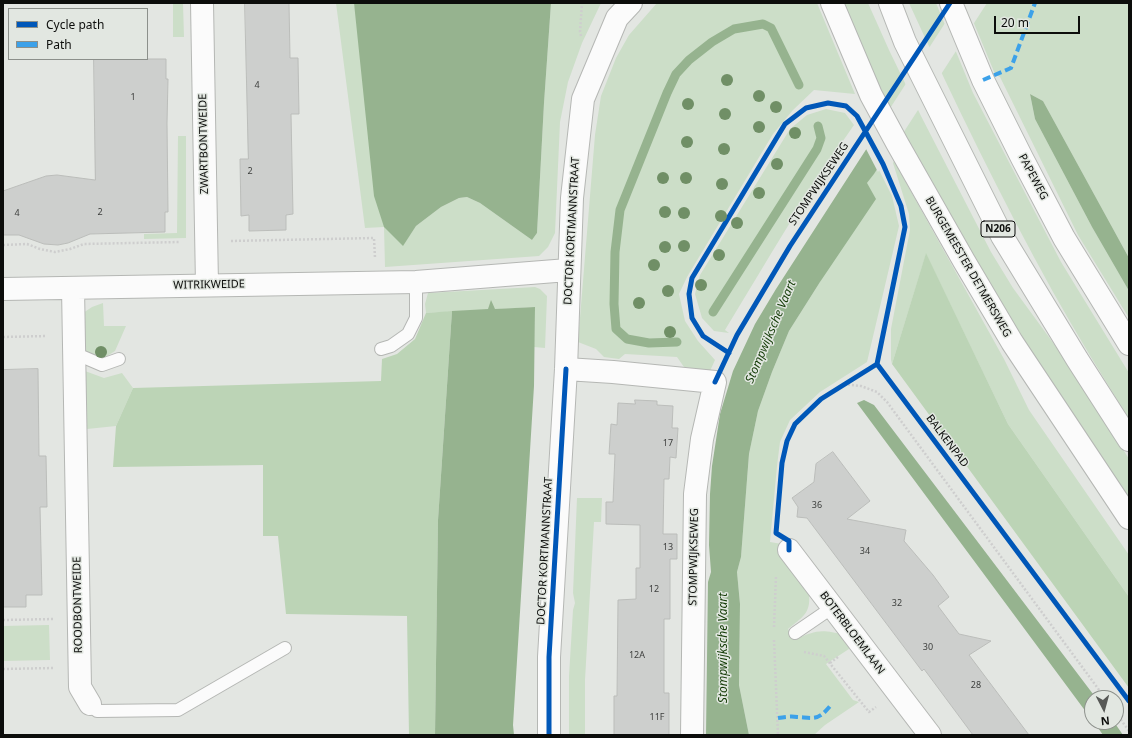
<!DOCTYPE html>
<style>
body{margin:0}
#map{position:relative;width:1132px;height:738px;overflow:hidden;background:#e3e6e2;font-family:"Noto Sans",sans-serif}
canvas{display:block}
.frame{position:absolute;inset:0;border:4px solid #0c0d0b;pointer-events:none}
.legend{position:absolute;left:8px;top:8px;width:140px;height:52px;box-sizing:border-box;background:#e2e7e1;border:1px solid #8c908b;margin:0;padding:5px 7px;list-style:none;font-size:12px;color:#0c0d0b}
.legend li{display:flex;align-items:center;gap:8px;height:20px}
.legend b{width:20px;border:1px solid #8c908b}
.north{position:absolute;left:1084px;top:690px;width:40px;height:40px;box-sizing:border-box;background:#e2e7e1;border:1px solid #8c908b;border-radius:50%;rotate:174deg;font-size:11px;font-weight:700;line-height:16px;text-align:center;color:#0c0d0b}
.north::after{content:'';display:block;margin:auto;width:14px;height:18px;background:#575956;clip-path:polygon(50% 0,100% 100%,50% 72%,0 100%)}
.scale{position:absolute;left:994px;top:16px;width:86px;height:18px;box-sizing:border-box;border:2px solid #0c0d0b;border-top:0;padding-left:5px;font-size:12px;line-height:14px;white-space:nowrap;color:#0c0d0b;-webkit-text-stroke:3px #e2e7e1;paint-order:stroke}
</style>
<div id="map">
<canvas width="1132" height="738"></canvas>
<div class="frame"></div>
<ul class="legend">
<li><b style="height:5px;background:#0057b8"></b>Cycle path</li>
<li><b style="height:5px;background:#3ca1e9"></b>Path</li>
</ul>
<div class="north">N</div>
<div class="scale">20 m</div>
</div>
<script>
const ctx = document.querySelector('canvas').getContext('2d');
ctx.lineJoin = 'round';
function paint(path, color) { ctx.fillStyle = color; ctx.fill(path, 'evenodd'); }
function strokePath(path, color, width, dash) { ctx.strokeStyle = color; ctx.lineWidth = width; ctx.lineCap = dash ? 'butt' : 'round'; ctx.setLineDash(dash || []); ctx.stroke(path); }
function drawText(font, color, halo, rows, align = 'center') {
  ctx.font = font + ' "Noto Sans",sans-serif'; ctx.lineWidth = 3; ctx.setLineDash([]); ctx.textBaseline = 'middle'; ctx.strokeStyle = halo; ctx.fillStyle = color; for (const [text, x, y, turn = 0] of rows) {
    ctx.save(); ctx.translate(x, y); ctx.rotate((+turn || 0) * Math.PI / 180); ctx.textAlign = isNaN(turn) ? turn : align; if (halo) ctx.strokeText(text, 0, 0); ctx.fillText(text, 0, 0); ctx.restore();
  }
}
paint(new Path2D(`
 M173,3h10l1,34h-11z
 M336,3h18l49,242 13,-19 25,-19 18,-9 8,-1 13,6 52,37 5,-7 7,-130 7,-100h50l-19,40 -14,39 -8,40 -5,111 -7,14 -9,9 -154,11 -1,-40 -19,1z
 M657,3h160l38,91 -41,-4 -21,20 -20,24 -86,143 -8,17 6,27 13,20 17,19 -5,11 -26,-4 -7,-10 -52,-3 -6,5 -15,-2 -8,-8 -18,-7 17,-207 6,-39 15,-38 13,-23z
 M840,3h28l21,47 32,66 70,136 22,36 41,56 37,53 38,62v42l-135,-206 -92,-156z
 M909,3h27l37,90 88,169 68,111v46c-26,-42 -52,-84 -76,-127 -52,-94 -99,-191 -144,-289z
 M985,3h144v255l-86,-157 -13,-7 5,25 57,108 37,64v27l-51,-83 -78,-158 -5,-3 -22,-53z
 M826,109l19,4 9,12c-47,66 -87,136 -129,205l4,3 -15,-2 -12,-13 -7,-24 5,-19 90,-146 17,-14z
 M178,136h8v102l-42,1v-5l33,-1z
 M894,161l110,198 25,51 100,145v42l-121,-173 -82,-170 -34,110 -1,-4v-31l19,-99 -1,-16 -16,-51z
 M878,168l14,28 7,30 -32,136 -47,30 -30,28 -10,22 -3,24 -7,76 12,2 27,51c2,19 -8,23 -21,34l7,11c20,-10 27,-11 49,-5l8,12 -26,17 27,36 6,2 -34,23 -11,10h-65l-10,-50 1,-81 -3,-32 4,-15 8,-103 9,-43 14,-39 17,-41 31,-49 47,-99z
 M535,287l5,2 7,7 -2,52 -11,-1 1,-40 -109,6 -1,-9 3,-11z
 M103,303l1,23h22l-11,25 -14,9 -18,-10v-37l9,-6z
 M85,371l19,7 18,-5 11,15 -17,38 -29,3z
 M577,498h25l-1,24h-7l-9,158v55h-16v-59l4,-66 2,-7 -2,-10z
 M49,625l1,35 -47,1v-35z`), '#ccdec8');
paint(new Path2D(`
 M926,253l82,171 121,173v91l-237,-324z
 M452,311l-14,209 -3,215h-26l-2,-119 -121,-2 -8,-78h-15v-71l-150,2 3,-41 17,-38 248,-7 1,-22 15,-5 18,-15 11,-26z`), '#bcd4b6');
paint(new Path2D(`
 M354,3h197l-7,100 -7,130 -5,7 -52,-37 -13,-6 -8,1 -18,9 -25,19 -13,20 -19,-19 -10,-31z
 M985,3l-111,171 -7,9 9,16 -56,83 -31,49 -17,41 -14,39 -9,43 -8,103 -4,15 3,32 -1,81 10,50h-43l2,-153 3,-10 -2,-27 1,-51 2,-28 8,-52 13,-43 22,-47 21,-35 153,-237z
 M1030,94l13,7 86,157v33l-37,-64 -57,-108z
 M491,300l4,9 40,-2 -1,79 -21,339 1,10h-79l3,-215 14,-209 36,-2z
 M864,400l10,5 222,293h-4v22l-235,-317z
 M1094,722h20l9,13h-20z`), '#96b38f');
paint(new Path2D(`
 M958,3h29l-109,169 -13,-25z`), '#e3e6e2');
strokePath(new Path2D(`
 M713,312l104,-163 4,-11 -3,-12
 M677,342l-28,1 -22,-4 -11,-10 -2,-25 1,-52 5,-42 47,-117 9,-19 13,-14 23,-18 22,-13 29,-5 8,4 28,57`), '#96b38f', 9);
const building = new Path2D(`
 M245,3h44l1,55h8l1,56h-8l2,100 -7,1v15l-37,1v-16l-8,1 -1,-57h8z
 M94,59h72v20h2l-1,44 1,89h-3v20l-75,2 -22,9 -10,2 -14,-1 -25,-9h-16v-44l43,-15 11,-1 38,5z
 M38,369l1,87h7l1,51h-7l2,88h-16v12h-23v-237z
 M635,400l22,1v4l16,1 -1,22h6l-2,30 -6,-1 -1,22h-5l-1,55h14v25h-7v60h-6v74h5v42h-55v-39h3l1,-96 18,-1v-31h4v-43l-34,-1v-22h7l2,-48h-6l2,-30 6,1 1,-22 17,1z
 M833,452l37,49 -23,18 59,11 -2,11 29,34 16,22 -11,9 21,28 32,7 -22,14 60,80h-56l-49,-66 -2,2 -115,-153 -10,-1 1,-10 -6,-9 22,-16 2,-18z`);
paint(building, '#cdcfcd');
strokePath(building, '#bbbdba', 1);
const lane = new Path2D(`
 M381,349l10,-3 17,-12 8,-16v-36
 M74,353l28,12 17,-6
 M795,633l38,-26
 M90,704l7,7 81,-1 107,-62`);
const street = new Path2D(`
 M202,3l5,282
 M951,3l32,77 39,78 42,80 65,106
 M73,288l7,399 10,17
 M3,289l413,-7 152,-12
 M566,369l47,3 102,10 -13,57 -7,55 -3,241
 M789,550l141,185
 M549,735v-78l17,-288 6,-171 11,-99 34,-81 14,-15`);
const primary = new Path2D(`
 M832,3l39,92 26,48 67,118 48,81 117,176
 M890,3l15,39 97,194 75,123 52,81`);
strokePath(lane, '#b5b7b4', 14);
strokePath(street, '#b5b7b4', 24);
strokePath(primary, '#b5b7b4', 24);
strokePath(new Path2D(`
 M581,36l-1,-4 2,-29
 M231,241l143,-3 1,20
 M3,245l24,-1 13,5 15,3 15,-3 14,-5 96,-2
 M3,337l44,-1
 M844,384l17,2 16,6 10,10 218,296
 M3,620l51,-1
 M774,627l2,-51
 M774,640l4,95
 M804,652l20,4 45,56 7,-5
 M830,663l8,-6
 M3,669l51,-1
 M1116,713l13,18`), '#cecece', 2.5, [2, 2]);
strokePath(lane, '#fbfbfb', 12);
strokePath(street, '#fbfbfb', 22);
strokePath(primary, '#fbfbfb', 22);
strokePath(new Path2D(`
 M983,80l28,-12 24,-65
 M778,718c6,-1 13,-2 19,-1 18,1 21,4 34,-12`), '#3ca1e9', 4, [8, 4]);
strokePath(new Path2D(`
 M729,353l-26,-17 -11,-18 -3,-24 3,-16 93,-154 21,-16 22,-5 18,3 11,10 26,48 18,42 4,21 -28,137
 M877,364l252,337
 M715,382l22,-47 53,-89 160,-243
 M789,550v-9l-13,-8 6,-70 5,-22 8,-17 26,-25 56,-35
 M549,735v-78l17,-288`), '#0057b8', 5);
ctx.fillStyle = '#708f66';
for (const [x, y] of [
 [727,80],
 [759,96],
 [688,104],
 [776,107],
 [725,114],
 [759,127],
 [795,133],
 [687,142],
 [724,149],
 [777,164],
 [663,178],
 [686,178],
 [722,184],
 [759,193],
 [665,212],
 [684,213],
 [721,216],
 [737,223],
 [684,246],
 [665,247],
 [719,255],
 [654,265],
 [701,285],
 [668,291],
 [639,303],
 [670,332],
 [101,352]
]) { ctx.beginPath(); ctx.arc(x, y, 6, 0, 2 * Math.PI); ctx.fill(); }
drawText('9px', '#3c3e3c', null, [
 ["4",257,85],
 ["1",133,97],
 ["2",250,171],
 ["2",100,212],
 ["4",17,213],
 ["17",668,443],
 ["36",817,505],
 ["13",668,547],
 ["34",865,551],
 ["12",654,589],
 ["32",897,603],
 ["30",928,647],
 ["12A",637,655],
 ["28",976,685],
 ["11F",657,717]
]);
for (const [x, y, w] of [
 [998,229,34]
]) { const box = new Path2D(); box.roundRect(x - w / 2, y - 8, w, 16, 3); ctx.fillStyle = '#e2e7e1'; ctx.fill(box); strokePath(box, '#0c0d0b', 1); }
drawText('bold 10px', '#0c0d0b', null, [
 ["N206",998,229]
]);
drawText('11px', '#0c0d0b', '#e2e7e1', [
 ["ZWARTBONTWEIDE",204,144,-91],
 ["PAPEWEG",1033,177,62],
 ["STOMPWIJKSEWEG",819,184,-56],
 ["DOCTOR KORTMANNSTRAAT",572,231,-87],
 ["BURGEMEESTER DETMERSWEG",968,267,60],
 ["WITRIKWEIDE",209,285,-1],
 ["BALKENPAD",947,441,53],
 ["DOCTOR KORTMANNSTRAAT",545,551,-87],
 ["STOMPWIJKSEWEG",694,557,-89],
 ["ROODBONTWEIDE",78,605,-91],
 ["BOTERBLOEMLAAN",852,633,53]
]);
drawText('italic 12px', '#143c07', '#e2e7e1', [
 ["Stompwijksche Vaart",771,332,-67],
 ["Stompwijksche Vaart",724,648,-90]
]);
</script>
